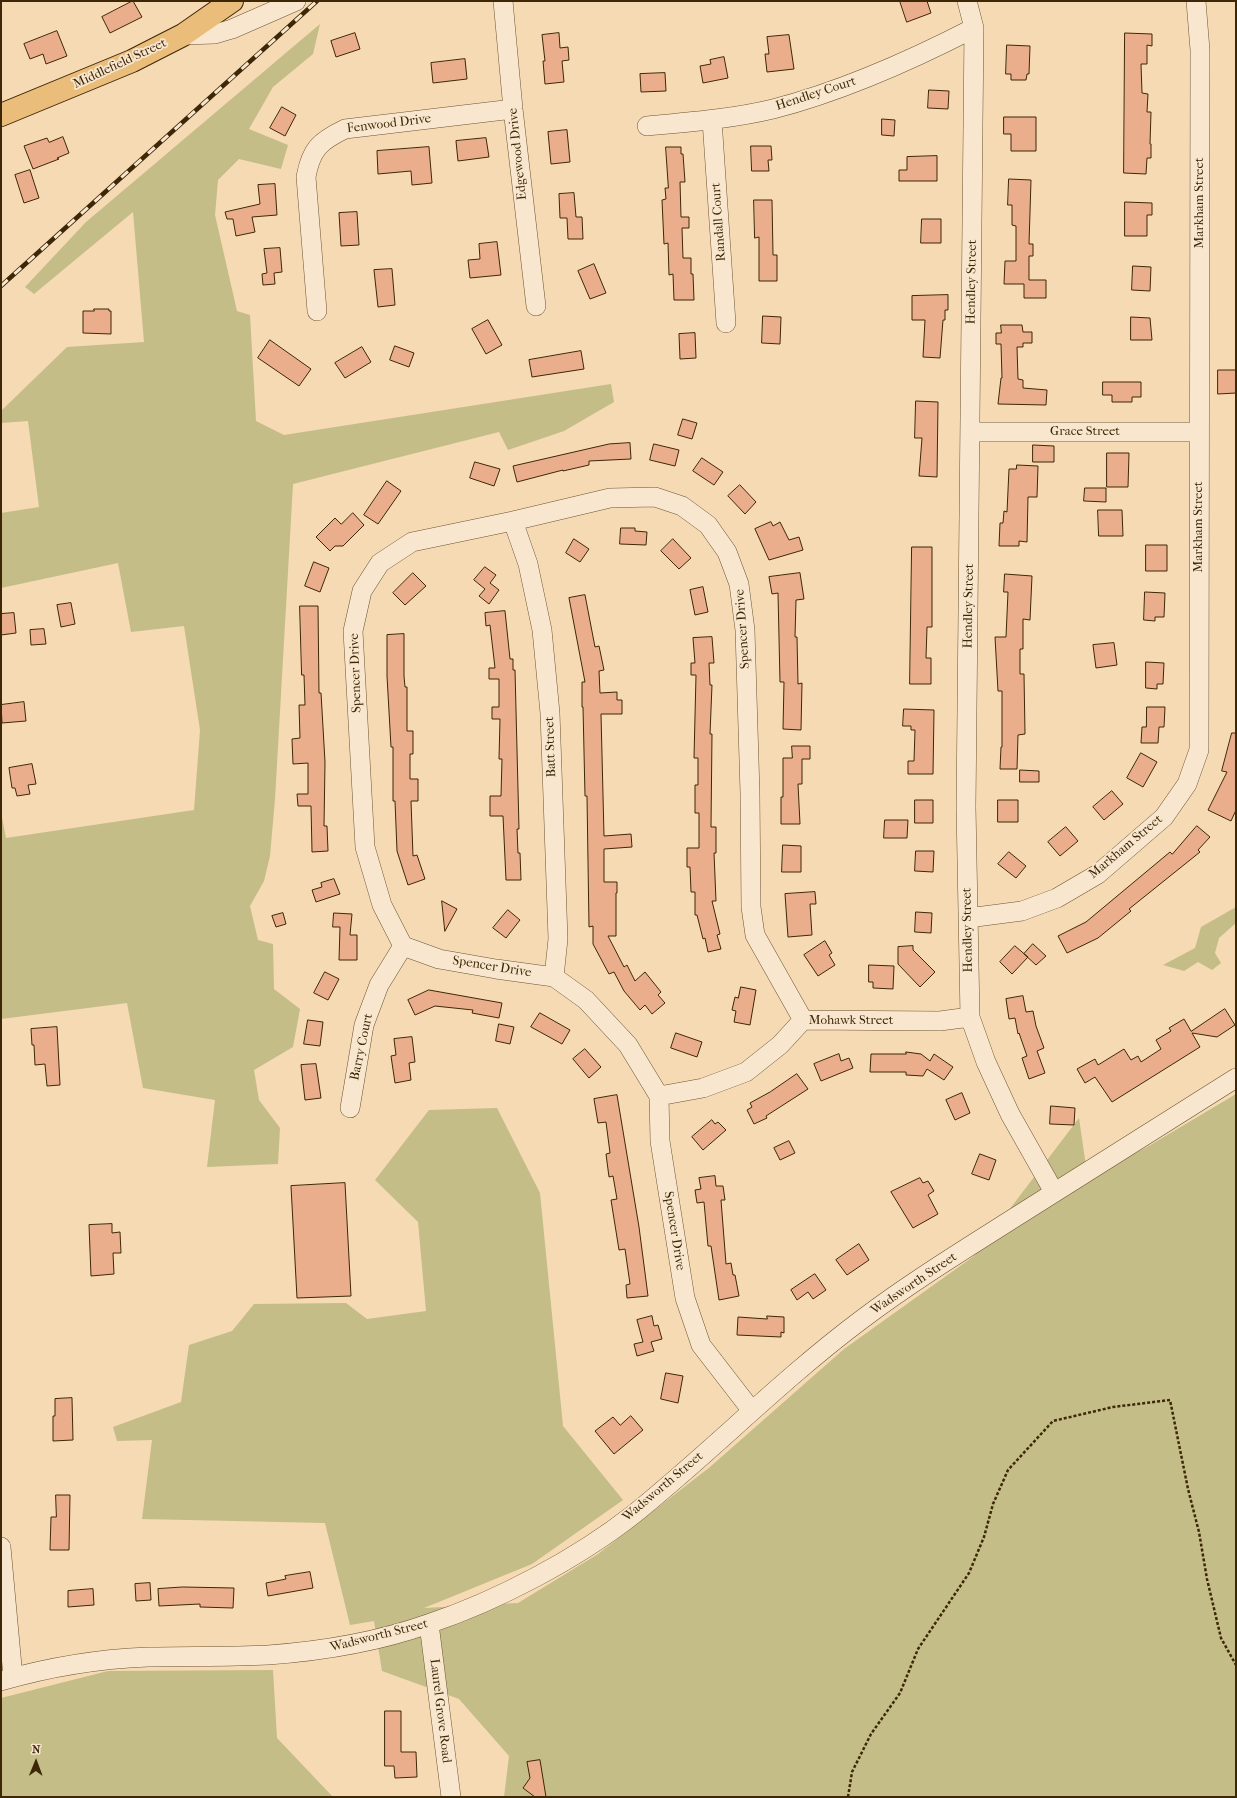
<!DOCTYPE html>
<style>
body{margin:0}
#map{position:relative;width:1237px;height:1798px;overflow:hidden;background:#f5dab3;font-family:"IM FELL French Canon",serif}
canvas{display:block}
.frame{position:absolute;inset:0;border:2px solid #3e2707;pointer-events:none}
.north{position:absolute;left:16px;top:1742px;width:40px;height:40px;-webkit-text-stroke:3px #f8e7ce;paint-order:stroke;rotate:1deg;font-size:11px;font-weight:700;line-height:16px;text-align:center;color:#3e2707}
.north::after{content:'';display:block;margin:auto;width:14px;height:18px;background:#3e2707;clip-path:polygon(50% 0,100% 100%,50% 72%,0 100%)}
</style>
<div id="map">
<canvas width="1237" height="1798"></canvas>
<div class="frame"></div>
<div class="north">N</div>
</div>
<script>
const ctx = document.querySelector('canvas').getContext('2d');
ctx.lineJoin = 'round';
function paint(path, color) { ctx.fillStyle = color; ctx.fill(path, 'evenodd'); }
function strokePath(path, color, width, dash) { ctx.strokeStyle = color; ctx.lineWidth = width; ctx.lineCap = dash ? 'butt' : 'round'; ctx.setLineDash(dash || []); ctx.stroke(path); }
function drawText(font, color, halo, rows, align = 'center') {
  ctx.font = font + ' "IM FELL French Canon",serif'; ctx.lineWidth = 3.5; ctx.setLineDash([]); ctx.textBaseline = 'middle'; ctx.strokeStyle = halo; ctx.fillStyle = color; for (const [text, x, y, turn = 0] of rows) {
    ctx.save(); ctx.translate(x, y); ctx.rotate((+turn || 0) * Math.PI / 180); ctx.textAlign = isNaN(turn) ? turn : align; if (halo) ctx.strokeText(text, 0, 0); ctx.fillText(text, 0, 0); ctx.restore();
  }
}
paint(new Path2D(`
 M320,24l-7,30 -40,33 -24,42 39,16 -7,24 -42,-10 -21,21 -3,35 22,96 13,4 6,106 28,14 327,-51 3,18 -50,29 -56,19 -9,-18 -206,52 -18,315 -5,57 -6,25 -14,25 8,34 15,4 1,45 26,20 -7,38 -39,23 5,30 21,28 -2,36 -71,3 8,-67 -72,-12 -16,-85 -126,16v-207l5,26 188,-28 6,-80 -16,-104 -53,6 -13,-69 -117,25v-75l38,-6 -11,-86 -27,2v-12l66,-64 77,-5 -11,-130 -99,82 -9,-7 61,-65z
 M1236,907v16l-17,15 -4,15 6,10 -9,7 -14,-8 -14,9 -21,-6 32,-17 6,-21z
 M1236,1094v703h-732l5,-41 -50,-57 -77,-28 -8,-50 -24,4 -25,-102 -183,-4 10,-79 -35,1 -4,-14 68,-25 8,-57 43,-14 22,-27 92,-1 21,16 59,-8 -8,-89 -43,-42 54,-70 68,-2 43,85 23,233 60,74 -91,64 -108,44 94,-5 80,-49 112,-87 134,-118 130,-93 105,-138 8,55 -1,6 61,-32z
 M273,1670l4,68 56,59h-332v-99l107,-27z`), '#c4bd87');
const building = new Path2D(`
 M133,1l9,16 -32,16 -8,-16z
 M900,1h27l4,12 -24,9z
 M57,31l10,25 -21,8 -3,-10 -13,5 -6,-15z
 M355,33l5,16 -24,8 -5,-16z
 M559,33l1,15 8,-1 1,13 -7,1 2,21 -19,2 -2,-23h2l-3,-26z
 M1125,33l27,1v12l-5,-1v19h-6l1,29 6,1 -1,18h4l-1,32h1v14h-4l-1,16 -22,-1z
 M789,35l5,34 -27,3 -2,-18h4l-2,-17z
 M1007,45l23,1 -1,28h-2l-1,6h-15v-6h-5z
 M724,57l4,21 -25,5 -3,-17 11,-2 -1,-4z
 M465,59l2,20 -34,4 -2,-20z
 M665,73l1,18 -25,1 -1,-18z
 M929,90l20,1 -1,18 -20,-1z
 M282,107l14,8 -11,21 -15,-8z
 M1004,117h32v34h-25v-17h-7z
 M882,119l13,1 -1,16 -12,-1z
 M567,130l3,32 -19,2 -3,-32z
 M63,137l6,16 -12,5 2,1 -26,10 -9,-23 23,-8 2,4z
 M486,138l3,19 -31,4 -2,-20z
 M751,146h20l1,14h-4l1,11h-17z
 M429,147l3,36 -20,2 -1,-14 -33,3 -1,-23z
 M666,147h15v7h2l2,28h-5l1,35h8v11h-7l1,30h8v16h2l1,26h-20l-1,-26 -4,1 -1,-32 -4,1 -2,-44 4,-1 -1,-11h3z
 M937,156v25h-38v-11h8v-13z
 M30,170l9,28 -15,5 -9,-28z
 M1009,179l22,1 -2,64h4v12h-4v24h17v18h-22v-14h-20l1,-23h11v-35l-4,-1v-20h-4z
 M275,184l2,31 -25,2 3,15 -19,4 -3,-17h-6l-2,-7 35,-8 -2,-19z
 M574,193l2,24h6l1,22h-15l-1,-21h-7l-1,-24z
 M754,200h18l1,55h4v26h-18v-44l-4,1z
 M1125,202l27,1v12h-5v21h-22z
 M357,212l2,33 -18,1 -2,-33z
 M922,219h19v24h-20z
 M497,242l4,33 -31,3 -2,-18 12,-1 -1,-15z
 M280,248l2,24 -8,1 1,11 -12,1 -1,-11 5,-1 -3,-24z
 M594,264l12,29 -16,6 -12,-28z
 M1133,266l18,1 -1,24 -18,-1z
 M392,269l3,36 -17,2 -4,-37z
 M948,295v15h-3v10h-2l-3,38 -17,-1 2,-37h-13v-24z
 M94,309h15v2h2v23l-28,-1v-22h11z
 M763,316l18,1 -1,27 -18,-1z
 M1131,317l19,1 2,22h-21z
 M488,320l14,25 -16,9 -14,-25z
 M1001,325h21l1,7h9v11h-9v4h-6l1,32 5,1v8l24,2 -1,15 -48,-1 3,-26h1l-1,-34h-5v-11h5z
 M695,333l1,25 -16,1 -1,-25z
 M270,340l41,29 -12,17 -41,-28z
 M395,346l19,7 -5,14 -19,-7z
 M362,347l9,15 -26,16 -10,-15z
 M581,351l3,18 -52,8 -3,-17z
 M1218,370h18v23l-18,1z
 M1103,382h38v15h-9v5h-20v-7h-9z
 M916,401l22,1 -1,75 -18,-1 3,-38h-7z
 M683,419l14,4 -5,16 -14,-4z
 M630,443l1,16 -42,2v4l-26,6v-1l-46,12 -4,-16 96,-22z
 M654,444l25,6 -4,16 -25,-6z
 M1033,445l21,1v16h-21z
 M1107,453h22l-1,34h-21z
 M702,458l21,14 -9,13 -21,-14z
 M475,462l25,7 -6,17 -24,-8z
 M1017,465l21,1 -1,31h-9l-1,45 -8,-1v5h-20l1,-23h3l1,-12 3,1 2,-43h7z
 M387,481l14,10 -23,33 -14,-9z
 M740,485l16,17 -11,12 -17,-18z
 M1085,488h21v14l-22,-1z
 M1098,510h24l1,26h-24z
 M353,513l11,12 -21,21h-8l-5,5 -14,-14 19,-19 6,6z
 M771,522l2,4 7,-4 9,18 10,-3 4,13 -34,10 -14,-31z
 M621,528h14v3l12,1 -1,13 -26,-1z
 M574,539l15,10 -9,13 -14,-9z
 M673,539l18,19 -12,11 -18,-18z
 M1146,545h21v26h-21z
 M912,547h20v80h-5l-1,31h5v26h-21z
 M314,562l15,6 -9,24 -15,-6z
 M485,567l11,8 -6,8 9,7 -10,14 -10,-8 6,-7 -11,-9z
 M413,573l13,13 -21,19 -12,-12z
 M800,573l4,26 -8,1 -1,37h2l1,47 4,-1 -1,47 -18,-1 1,-47h-4l-2,-89 -6,1 -3,-17z
 M1005,574l27,2 -2,44 -7,-1v30h-3v25h4l1,60 -7,1 -1,34h-17l1,-22h1v-56h-4l-3,-54h11l2,-45h-4z
 M703,587l5,25 -13,3 -5,-25z
 M1145,592l20,1 -1,24h-9v4l-11,-1z
 M585,595l10,52 4,-1 5,24 -5,1 1,22 17,-1v8h5v14h-21l3,122 27,-2 1,13 -28,2v33h13v11h-1v43h-8l16,31 3,-2 8,16 10,-9 16,20 -3,3 7,8 -13,11 -7,-9 -5,5 -16,-19 -10,-19 -5,2 -16,-30v-18l-4,1 -2,-131h-2l-2,-89h-1v-25h3l-16,-84z
 M71,603l4,21 -14,3 -4,-22z
 M300,606h18l1,87h2l4,69 -1,64h3l1,25 -16,1 -1,-46h-13l-1,-12h11v-31l-15,1 -1,-25 8,-1 -1,-33h6l-1,-30h-2z
 M505,611l5,48h3v11h2l4,159h-2l1,24h2l1,27h-15l-3,-64h-13v-20h11l1,-37h-3l1,-40h-8v-12h7v-28h-10v-11h6l-5,-43 -4,1 -1,-13z
 M14,613l2,20 -15,2v-21z
 M44,629l2,15 -15,1 -1,-15z
 M404,634v42l1,11h2v44h6v23h-3v25h8v22h-7l2,55 4,-1 8,24 -17,6 -11,-34 -2,-50h-2v-54h-2l-4,-71v-41z
 M712,637l2,26h-5l1,22h2l-2,49h2l-1,93h5v26h-2l2,48h-4l8,33 -3,1 4,14 -13,3 -3,-14 -2,1 -6,-24h-2v-23h-4l-1,-25h-3v-19h12v-35h-4v-28h3v-27h-4l2,-83h-5v-12h4l-2,-25z
 M1114,643l3,22 -21,3 -3,-23z
 M1146,662l18,1 -1,21h-6v5l-11,-1z
 M24,702l2,19 -24,2 -1,-18z
 M1147,707h18l-1,20h-5l-1,16h-17l1,-16h4z
 M904,709l30,1 -1,64h-25v-13h6l1,-31h-4v-4h-8z
 M1232,733h4v77l-5,11 -23,-11 19,-38 -5,-1z
 M792,746h18v13h-8v25h-4l2,40h-19v-27h2v-39h9z
 M1141,753l16,9 -14,25 -16,-9z
 M32,764l4,20 -8,1 2,9 -13,2 -2,-8h-3l-3,-20z
 M1020,770l19,1v11h-19z
 M1112,791l11,13 -19,16 -11,-13z
 M915,800h18v23h-18z
 M998,800h20v22h-20z
 M885,820h23l-1,18h-23z
 M1197,826l13,11 -12,13 2,2 -71,57 2,2 -33,27 -31,15 -9,-17 28,-14 84,-70 2,2z
 M1066,827l12,14 -18,15 -12,-14z
 M783,845l18,1v26h-19z
 M916,851h18l-1,21 -18,-1z
 M1009,852l17,14 -10,12 -18,-14z
 M334,879l6,15 -24,8 -4,-12 10,-3 -1,-4z
 M815,892l1,12h-6l2,31 -24,2 -3,-43z
 M442,901l15,8 -12,22z
 M508,910l12,10 -14,18 -13,-10z
 M916,912l16,1 -1,20 -16,-1z
 M283,913l3,11 -10,3 -4,-11z
 M334,913l18,1 -2,21h7v25h-18l1,-33h-7z
 M825,941l7,12 -3,2 6,10 -17,11 -14,-21z
 M1033,944l13,12 -10,9 -12,-11z
 M913,946v4l22,22 -15,15 -22,-23v-17z
 M1015,946l13,11 -16,17 -12,-12z
 M869,965l25,1 -1,23 -20,-1v-6h-4z
 M325,972l14,7 -11,21 -14,-7z
 M741,987l15,3 -6,35 -16,-3 2,-11 -4,-1 3,-13 3,1z
 M429,990l73,13 -3,15 -27,-5 1,-3 -38,-4 -20,9 -7,-15z
 M1023,996l3,16 7,-1 3,15 8,22 -7,3 8,22 -16,6 -7,-21 5,-2 -8,-23 -1,1 -3,-16 -6,1 -3,-20z
 M1225,1009l10,16 -18,12 -25,-4 8,14 -88,55 -17,-25 -10,6 -8,-14 18,-10 3,6 26,-16 7,11 7,-4 3,6 20,-13 -5,-9 15,-9 -2,-3 15,-9 7,12z
 M540,1013l30,17 -8,14 -31,-17z
 M308,1020l15,2 -3,24 -16,-2z
 M499,1024l15,3 -4,17 -14,-3z
 M57,1027l3,58 -13,1 -2,-22 -10,1 -1,-20h-2l-1,-16z
 M676,1033l26,9 -5,15 -26,-9z
 M412,1037l3,25 -6,1 2,17 -16,3 -4,-27 5,-1 -2,-16z
 M585,1049l16,18 -12,11 -16,-19z
 M906,1052l15,2 9,7 4,-7 19,13 -9,13 -17,-11 -4,7 -17,-1v-3h-36l1,-18h35z
 M839,1054l2,7 8,-3 4,10 -32,13 -7,-17z
 M316,1064l5,34 -16,2 -4,-35z
 M797,1074l11,15 -42,27 1,2 -13,6 -7,-14 5,-3 -2,-4 20,-11z
 M962,1093l8,20 -15,7 -9,-20z
 M617,1095l22,132 9,69 -21,2 -1,-13 4,-1 -5,-35 -6,1 -8,-50 6,-1 -4,-23 -4,1 -3,-23 4,-1 -4,-31 -8,1 -4,-24z
 M1051,1106l24,2 -1,17 -24,-1z
 M712,1120l3,4 3,-2 8,8 -23,20 -11,-13z
 M789,1141l6,12 -15,7 -6,-12z
 M980,1154l16,6 -7,20 -17,-6z
 M715,1176l1,10h7l2,14h-4l5,64 5,-1 2,12h2l4,21 -20,4 -8,-54h-3l-4,-44 -7,1 -2,-13 6,-1 -2,-11z
 M920,1178l3,5 5,-2 6,10 -6,4 10,19 -25,14 -22,-36z
 M345,1183l6,113 -54,2 -6,-112z
 M112,1224v9l8,-1 1,21h-8l1,21 -23,2 -2,-51z
 M859,1244l10,16 -22,15 -11,-15z
 M815,1274l11,16 -13,9 -5,-7 -11,8 -6,-10z
 M652,1316l2,10 4,-1 4,14 -11,3 3,9 -17,5 -3,-12 9,-2 -6,-22z
 M767,1316l17,1v16l-3,-1v5l-44,-2 1,-18 29,2z
 M666,1373l17,3 -5,27 -17,-4z
 M72,1398l1,42 -20,1v-25h2v-17z
 M631,1416l12,14 -29,24 -19,-23 18,-14 7,8z
 M56,1495h14l-1,55h-19l1,-33h5z
 M310,1572l3,16 -45,8 -2,-13 20,-4 -1,-3z
 M150,1583l1,17 -15,1 -1,-17z
 M183,1587l51,1 -1,20 -33,-1v-3l-41,2 -1,-17z
 M93,1589l1,16 -26,2v-16z
 M385,1711h16v41h15l1,25 -22,1 -1,-12h-9z
 M540,1760l6,37h-11l-12,-9 7,-10 -3,-16z`);
paint(building, '#eaae8c');
strokePath(building, '#3e2707', 1);
const minor = new Path2D(`
 M503,1l10,108 23,197
 M967,1l7,27 -8,779 4,210 16,45 24,52 44,78
 M183,35l32,-1 17,-5 64,-28
 M712,120l14,203
 M647,126c42,-4 84,-7 126,-17 70,-18 137,-48 201,-81
 M317,311l-11,-134c5,-28 14,-36 39,-48l168,-20
 M971,432h228
 M513,521l15,43 14,66 8,83 8,226 -4,38
 M968,918l54,-7 35,-13 41,-24 66,-57 23,-33 12,-34 1,-700 -4,-49
 M659,1096l44,-8 43,-16 34,-27 23,-25 137,1 30,-4
 M350,1108l14,-83 15,-40 24,-39
 M752,1411l-51,-66 -16,-47 -25,-157 -1,-45 -31,-51 -42,-45 -32,-23 -58,-8 -57,-10 -36,-13 -21,-41 -17,-58 -12,-216 9,-40 18,-28 32,-21 101,-21 97,-23 45,-1 27,9 26,19 19,27 12,32 6,46 5,163 1,114 4,28 48,85
 M1,1547l12,130
 M429,1624l22,173
 M1,1681c48,-14 97,-22 147,-24 40,-1 80,0 120,-2 55,-4 109,-13 160,-31 69,-23 149,-65 206,-110 77,-62 147,-134 227,-194 49,-37 101,-69 153,-102 74,-47 148,-94 222,-140`);
const major = new Path2D(`
 M1,115l131,-54 51,-26 49,-34`);
strokePath(minor, '#6c5432', 20);
strokePath(major, '#3e2707', 24);
strokePath(new Path2D(`
 M848,1797l4,-25 19,-38 29,-41 18,-44 51,-76 15,-36 9,-33 15,-34 45,-49 60,-14 57,-7 18,89 11,43 8,47 14,59 15,27`), '#3e2707', 2.5, [3, 2]);
strokePath(minor, '#f8e7ce', 19);
strokePath(major, '#eabd7a', 22);
const rail = new Path2D(`
 M1,286l316,-285`);
strokePath(rail, '#3e2707', 4.5);
strokePath(rail, '#f8e7ce', 3, [9]);
drawText('13px', '#3e2707', '#f8e7ce', [
 ["Middlefield Street",120,64,-25],
 ["Hendley Court",816,94,-18],
 ["Fenwood Drive",389,124,-7],
 ["Edgewood Drive",518,154,-96],
 ["Markham Street",1200,203,-90],
 ["Randall Court",719,222,-94],
 ["Hendley Street",972,282,-89],
 ["Grace Street",1085,432],
 ["Markham Street",1199,527,-90],
 ["Hendley Street",969,606,-89],
 ["Spencer Drive",743,629,-94],
 ["Spencer Drive",356,673,-92],
 ["Batt Street",551,747,-92],
 ["Markham Street",1126,847,-40],
 ["Hendley Street",968,930,-91],
 ["Spencer Drive",492,967,9],
 ["Mohawk Street",851,1021],
 ["Barry Court",362,1047,-78],
 ["Spencer Drive",674,1231,81],
 ["Wadsworth Street",914,1284,-34],
 ["Wadsworth Street",663,1487,-40],
 ["Wadsworth Street",379,1636,-14],
 ["Laurel Grove Road",440,1711,83]
]);
</script>
